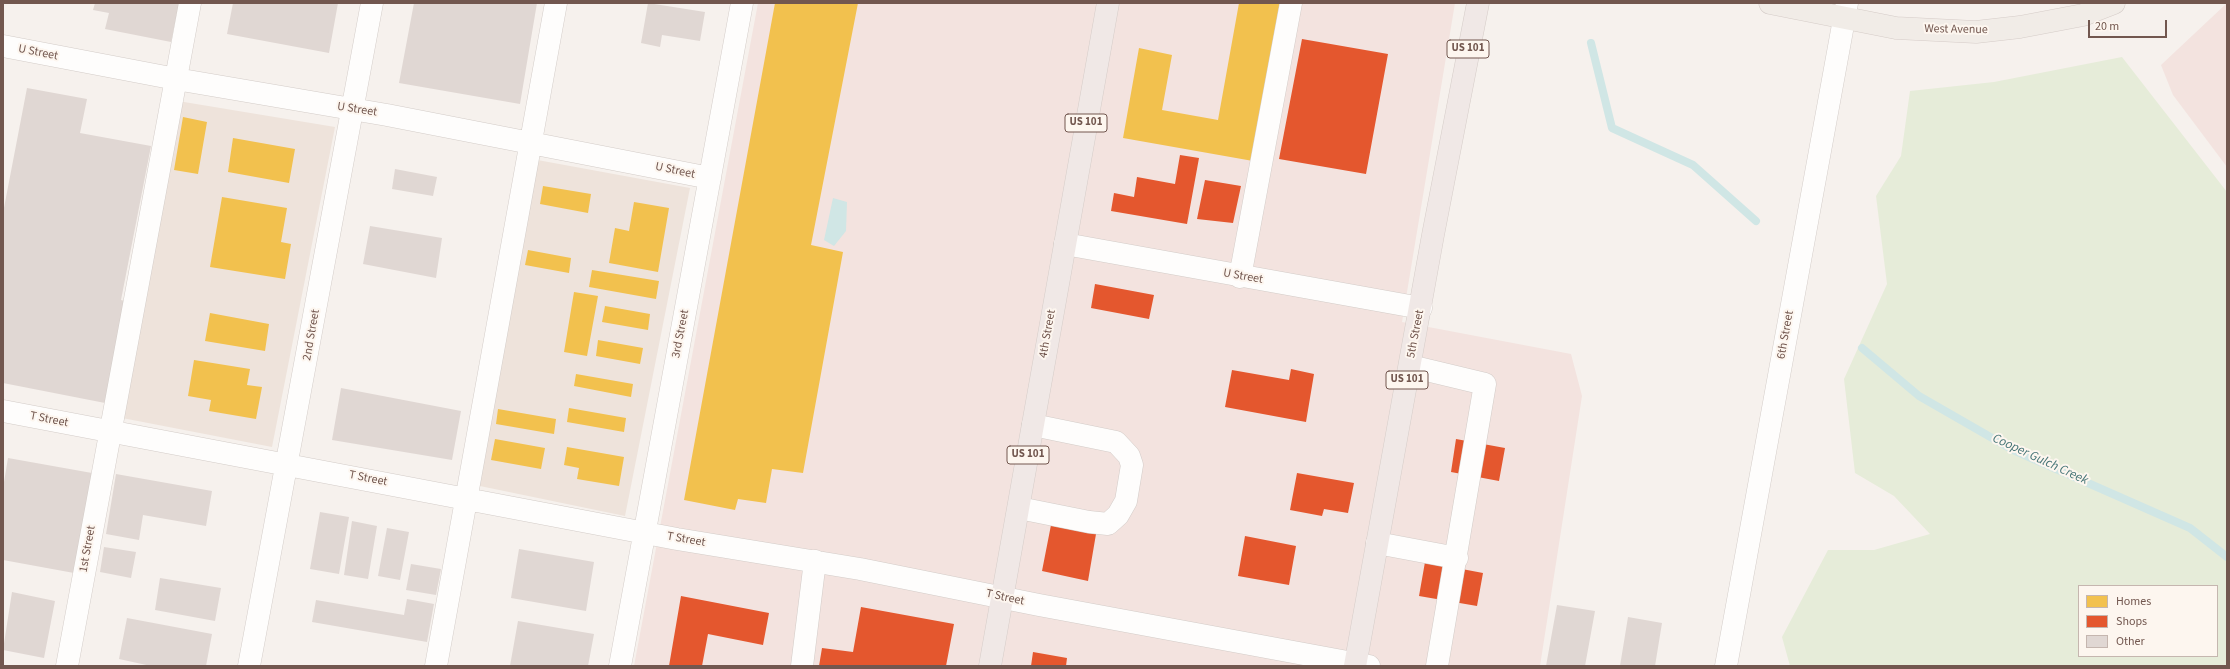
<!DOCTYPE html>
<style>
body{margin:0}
#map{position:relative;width:2230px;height:669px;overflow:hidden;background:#f6f1ed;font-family:"Source Sans 3",sans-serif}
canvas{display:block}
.frame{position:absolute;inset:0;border:4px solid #72574f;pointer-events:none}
.legend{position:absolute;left:2078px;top:585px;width:140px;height:72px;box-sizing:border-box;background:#fdf6ef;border:1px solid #c5b6af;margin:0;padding:5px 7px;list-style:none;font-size:12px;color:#72574f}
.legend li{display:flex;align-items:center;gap:8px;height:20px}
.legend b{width:20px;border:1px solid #c5b6af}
.scale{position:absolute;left:2088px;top:20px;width:79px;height:18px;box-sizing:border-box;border:2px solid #72574f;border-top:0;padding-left:5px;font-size:12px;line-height:14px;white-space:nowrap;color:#72574f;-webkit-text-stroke:3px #fdf6ef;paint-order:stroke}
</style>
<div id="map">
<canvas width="2230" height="669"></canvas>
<div class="frame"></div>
<ul class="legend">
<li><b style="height:11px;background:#f2c14e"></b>Homes</li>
<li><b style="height:11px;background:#e4572e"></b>Shops</li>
<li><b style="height:11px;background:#e0d7d3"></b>Other</li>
</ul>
<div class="scale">20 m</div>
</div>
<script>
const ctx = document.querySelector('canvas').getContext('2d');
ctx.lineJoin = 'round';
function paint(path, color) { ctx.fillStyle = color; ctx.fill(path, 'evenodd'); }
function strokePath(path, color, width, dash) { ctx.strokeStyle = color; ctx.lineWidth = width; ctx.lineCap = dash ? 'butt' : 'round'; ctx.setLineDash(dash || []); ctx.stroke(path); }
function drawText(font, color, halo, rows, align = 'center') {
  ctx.font = font + ' "Source Sans 3",sans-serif'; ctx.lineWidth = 4; ctx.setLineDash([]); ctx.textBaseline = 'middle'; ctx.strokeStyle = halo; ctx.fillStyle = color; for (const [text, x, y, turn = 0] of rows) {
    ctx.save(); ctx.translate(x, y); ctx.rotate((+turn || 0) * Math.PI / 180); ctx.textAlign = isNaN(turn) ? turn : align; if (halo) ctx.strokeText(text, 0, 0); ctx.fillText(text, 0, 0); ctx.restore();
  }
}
paint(new Path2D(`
 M178,101l157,26 -63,320 -155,-30z
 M532,159l158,29 -65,328 -150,-31z`), '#eee3db');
paint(new Path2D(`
 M758,3h697l-53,319 169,32 11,42 -42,270h-906z
 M2227,3v164l-54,-72 -12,-30z`), '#f3e3df');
paint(new Path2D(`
 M2122,57l105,135v474h-437l-8,-29 46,-87h46l56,-16 -36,-38 -39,-23 -11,-94 43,-95 -11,-88 25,-40 9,-65 84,-9zM2079,586h138v70h-138z`), '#e6ecd9');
paint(new Path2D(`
 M833,198l14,4 -1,29 -12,15 -10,-6z`), '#d0e6e5');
paint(new Path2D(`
 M775,3h83l-47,242 32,7 -40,221 -31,-4 -6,34 -28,-4 -3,11 -51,-10z
 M1239,3h42l-28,158 -130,-23 16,-90 33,7 -10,55 56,10z
 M183,117l24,5 -9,52 -24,-4z
 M233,138l62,11 -6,34 -61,-11z
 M543,186l48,8 -3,19 -48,-9z
 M222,197l65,11 -6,34 10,2 -6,35 -75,-12z
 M634,202l35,6 -11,64 -49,-9 6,-35 14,3z
 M528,250l43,8 -2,15 -44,-8z
 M592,270l67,11 -3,18 -67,-12z
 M574,292l24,4 -11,60 -23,-4z
 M605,306l45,8 -2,16 -46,-8z
 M210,313l59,11 -4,27 -60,-10z
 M598,340l45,8 -3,16 -44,-8z
 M194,360l56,9 -3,16 15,2 -6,32 -47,-8 2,-11 -23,-4z
 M576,374l57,10 -2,13 -57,-11z
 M569,408l57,10 -2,14 -57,-10z
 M498,409l58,10 -2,15 -58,-10z
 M495,439l50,9 -4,21 -50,-9z
 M567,447l57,10 -5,29 -42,-7 2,-11 -15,-3z`), '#f2c14e');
paint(new Path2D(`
 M1302,39l86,15 -22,120 -87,-15z
 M1180,155l19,3 -12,66 -76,-13 3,-18 20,4 3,-20 38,7z
 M1205,180l36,6 -8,37 -36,-4z
 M1095,284l59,11 -5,24 -58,-11z
 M1291,369l23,5 -8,48 -81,-15 7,-37 57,10z
 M1456,439l49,9 -6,33 -48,-9z
 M1297,473l57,10 -6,30 -24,-4 -2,7 -32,-6z
 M1051,525l45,9 -8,47 -46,-10z
 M1245,536l51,10 -7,39 -51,-9z
 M1425,562l58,11 -6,33 -58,-10z
 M681,596l88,17 -6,32 -55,-11 -6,32h-33z
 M861,607l93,17 -8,42h-127l3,-18 31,4z
 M1033,652l34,6 -1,8h-35z`), '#e4572e');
strokePath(new Path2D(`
 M1591,43l21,85 81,37 63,56
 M1862,348l57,48 94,54 177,78 37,29`), '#d0e6e5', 8);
paint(new Path2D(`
 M95,3h84l-8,39 -66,-13 4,-16 -16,-3z
 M233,3h105l-9,50 -102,-19z
 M414,3h123l-17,101 -121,-21z
 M648,3l57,9 -5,29 -38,-6 -2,12 -19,-4z
 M27,88l60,11 -7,34 71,13 -30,154 4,1 -20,102 -102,-20v-170z
 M395,169l42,8 -4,19 -41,-7z
 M370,226l72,12 -6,40 -73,-14z
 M341,388l120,23 -9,49 -120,-20z
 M8,458l84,15 -18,100 -71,-13v-72z
 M116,474l96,17 -6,35 -63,-11 -4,25 -33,-6z
 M320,512l29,5 -10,57 -29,-5z
 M352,521l25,5 -9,53 -24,-4z
 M387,528l22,4 -9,48 -22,-4z
 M104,547l32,5 -5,26 -31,-6z
 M519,549l75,13 -8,49 -75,-13z
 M411,564l30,5 -5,26 -30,-5z
 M160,578l61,10 -6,33 -60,-11z
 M12,592l43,9 -11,57 -41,-8z
 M407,599l27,5 -7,38 -115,-20 4,-22 88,15z
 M1557,605l38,6 -10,55h-39z
 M1628,617l34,6 -7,43h-35z
 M127,618l85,16 -6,32h-55l-32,-7z
 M518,621l76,13 -6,32h-78z`), '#e0d7d3');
const minor = new Path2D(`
 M3,46l173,33 211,36 323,63
 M1065,244l356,64
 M1240,277l51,-274
 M1410,366l75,18 -48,282
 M3,411l674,128 183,30 179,36 330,61
 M1019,508l70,14 19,2 10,-9 8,-14 6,-36 -3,-9 -13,-14 -83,-17
 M1377,543l80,15
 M67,666l123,-663
 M249,666l123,-663
 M436,666l120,-663
 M620,666l122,-663
 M802,666l13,-105
 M1726,666l121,-663`);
const major = new Path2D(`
 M1770,3l126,25 80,4 44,-5 63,-12 31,-12`);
const highway = new Path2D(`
 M990,666l118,-663
 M1355,666l78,-431 45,-232`);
strokePath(minor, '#d3ccc8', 23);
strokePath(major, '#d5ccc8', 23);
strokePath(highway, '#d5ccc8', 23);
strokePath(minor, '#fefdfc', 22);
strokePath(major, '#f1ece7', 22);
strokePath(highway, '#f0e8e6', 22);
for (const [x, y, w] of [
 [1468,49,42],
 [1086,123,42],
 [1407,380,42],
 [1028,455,42]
]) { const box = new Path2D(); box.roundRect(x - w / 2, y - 9, w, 18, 3); ctx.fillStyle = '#fdf6ef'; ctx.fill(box); strokePath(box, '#72574f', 1); }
drawText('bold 11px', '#72574f', null, [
 ["US 101",1468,49],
 ["US 101",1086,123],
 ["US 101",1407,380],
 ["US 101",1028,455]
]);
drawText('12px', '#72574f', '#fdf6ef', [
 ["West Avenue",1956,30,1],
 ["U Street",38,53,11],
 ["U Street",357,110,9],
 ["U Street",675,171,12],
 ["U Street",1243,277,10],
 ["3rd Street",681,334,-79],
 ["4th Street",1048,334,-80],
 ["5th Street",1416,334,-79],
 ["2nd Street",312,335,-80],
 ["6th Street",1786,335,-80],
 ["T Street",49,420,11],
 ["T Street",368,479,11],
 ["T Street",686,540,10],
 ["1st Street",88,549,-80],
 ["T Street",1005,598,12]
]);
drawText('italic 13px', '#457476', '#fdf6ef', [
 ["Cooper Gulch Creek",2040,460,25]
]);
</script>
